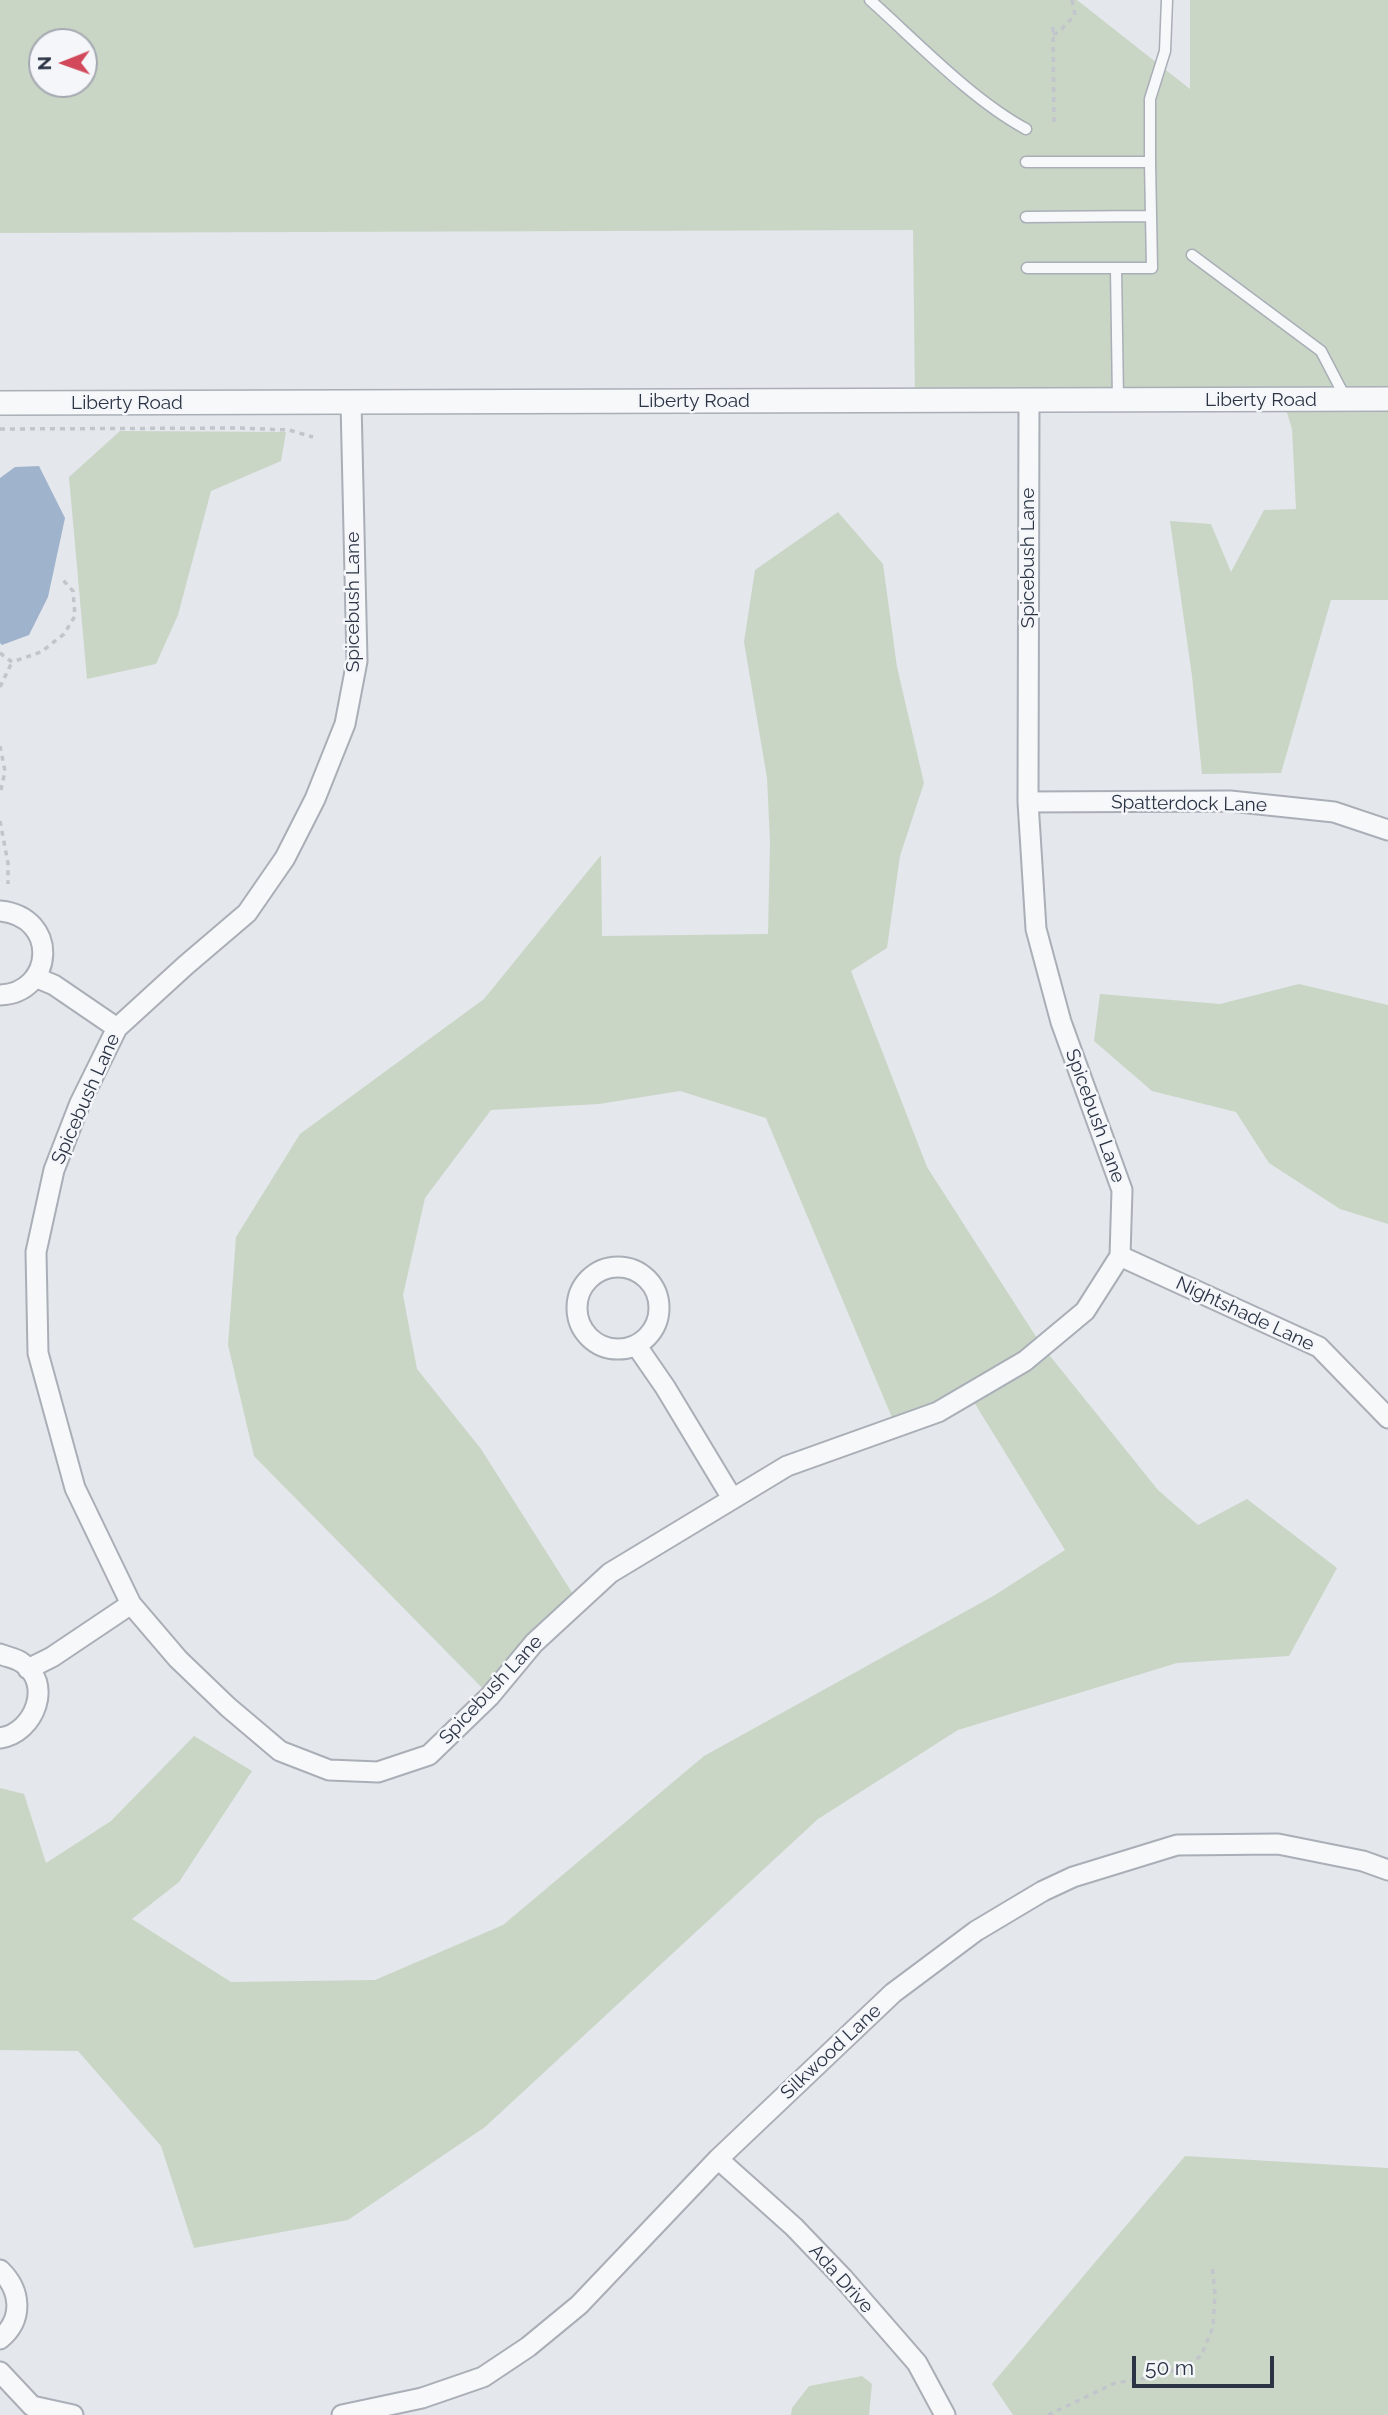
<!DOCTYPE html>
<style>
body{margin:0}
#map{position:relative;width:1388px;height:2415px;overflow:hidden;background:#e4e7ec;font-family:Raleway,sans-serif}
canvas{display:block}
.north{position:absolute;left:28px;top:28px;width:70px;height:70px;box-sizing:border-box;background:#f4f6f9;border:2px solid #a4a8b1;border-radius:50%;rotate:269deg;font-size:19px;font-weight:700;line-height:28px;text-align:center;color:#2b3445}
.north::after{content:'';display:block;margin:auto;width:24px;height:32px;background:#d1495b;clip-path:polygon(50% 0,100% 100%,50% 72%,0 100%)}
.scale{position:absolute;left:1132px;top:2356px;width:142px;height:32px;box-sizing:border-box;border:4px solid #2b3445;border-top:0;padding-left:9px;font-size:21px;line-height:24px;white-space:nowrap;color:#2b3445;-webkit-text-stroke:5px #f4f6f9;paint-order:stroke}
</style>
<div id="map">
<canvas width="1388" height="2415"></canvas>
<div class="north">N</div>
<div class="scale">50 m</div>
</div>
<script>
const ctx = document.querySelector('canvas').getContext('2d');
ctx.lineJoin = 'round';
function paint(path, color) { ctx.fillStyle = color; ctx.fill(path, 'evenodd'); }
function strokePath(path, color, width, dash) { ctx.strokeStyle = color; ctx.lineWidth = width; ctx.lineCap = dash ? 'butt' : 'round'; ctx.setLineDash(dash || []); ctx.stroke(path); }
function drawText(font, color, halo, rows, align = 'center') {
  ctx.font = font + ' Raleway,sans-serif'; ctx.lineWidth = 5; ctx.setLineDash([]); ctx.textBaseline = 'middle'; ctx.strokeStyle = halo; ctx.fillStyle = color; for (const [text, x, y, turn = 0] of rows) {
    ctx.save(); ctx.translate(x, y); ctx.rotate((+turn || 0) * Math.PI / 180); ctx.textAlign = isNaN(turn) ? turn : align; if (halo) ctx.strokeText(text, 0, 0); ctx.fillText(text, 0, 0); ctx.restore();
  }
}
paint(new Path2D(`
 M0,0h1077l113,89v-89h198v600h-57l-50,173 -79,1 -10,-98 -22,-155 41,3 20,48 33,-62 32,-1 -4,-80 -9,-29 -368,1 -2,-171 -913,3zM42,42h42v42h-42z
 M120,431l166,1 -5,29 -70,30 -33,124 -22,49 -69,15 -18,-202z
 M838,512l45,52 14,103 27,116 -24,73 -13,92 -36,23 76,196 115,179 116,144 40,35 49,-26 90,69 -48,88 -112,7 -219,67 -140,89 -333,308 -137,93 -154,28 -33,-102 -83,-95 -78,-1v-262l24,6 22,69 65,-42 83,-85 58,35 -73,111 -47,37 99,63 144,-2 128,-55 201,-169 291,-161 70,-45 -96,-156 -73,33 -130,-309 -86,-27 -81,13 -108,6 -66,88 -22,97 14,74 64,80 97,153 -88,94 -236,-240 -26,-111 8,-108 64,-103 184,-135 117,-144 1,81 166,-2 2,-92 -3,-64 -23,-136 11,-72z
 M1299,984l89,21v219l-48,-15 -71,-46 -33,-51 -84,-21 -58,-50 6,-47 120,10z
 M1185,2156l203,12v247h-375l-21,-31z
 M862,2376l10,8 -3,31h-78l1,-7 17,-22z`), '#c9d6c5');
paint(new Path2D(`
 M39,466l26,52 -17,79 -19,38 -27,10 -2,-2v-165l15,-11z`), '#9fb4cc');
const service = new Path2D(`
 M870,0c46,41 102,100 156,129
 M1026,162h124l2,106h-36
 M1150,162v-63l15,-48 2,-51
 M1026,217l125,-1
 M1192,255l129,96 24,46
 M1027,268h89l2,132`);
const minor = new Path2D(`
 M351,402l6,259 -12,63 -30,75 -30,59 -38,55 -61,52 -69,63 -37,75 -26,67 -18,82 2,101 37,135 56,116 47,55 50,48 52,44 49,19 49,2 51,-17 61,-59 44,-53 76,-70 177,-107 151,-54 87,-51 60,-50 35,-55 2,-66 -61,-168 -25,-93 -8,-127 1,-402
 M1028,802l202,-1 104,11 54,18
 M0,911c60,6 54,82 0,84
 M35,977l19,8 63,43
 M1120,1256l199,91 69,71
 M577 1308a41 41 0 1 1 82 0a41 41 0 1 1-82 0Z
 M636,1345l29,42 67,111
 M0,1654c7,3 15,4 21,8 33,20 14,71 -21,76
 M28,1669l24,-12 79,-53
 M718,2159l76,68 49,51 74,85 28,52
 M0,2270c21,20 24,49 0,69
 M0,2372l32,34 41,9
 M342,2415l80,-17 61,-21 45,-30 51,-42 139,-146 175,-166 83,-62 67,-40 30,-14 104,-32 101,-1 85,17 25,9`);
const tertiary = new Path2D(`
 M0,403l1388,-4`);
strokePath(service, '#a9aeb7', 13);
strokePath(minor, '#a9aeb7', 23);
strokePath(tertiary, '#a9aeb7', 26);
strokePath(new Path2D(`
 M1053,27l1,100
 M1053,34l5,-1 17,-18 -3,-15
 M0,429l239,-1 50,2 24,7
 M0,653l12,9 29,-10 23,-18 11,-18 -2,-25 -12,-13
 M0,687l12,-25
 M0,746l5,25 -5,23
 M0,821l8,42v21
 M1048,2415l67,-32 39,-6 26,-9 21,-12 12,-29 2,-33 -3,-30`), '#c2c5cb', 3.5, [5, 5]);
strokePath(service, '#f7f8fa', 10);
strokePath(minor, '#f7f8fa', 19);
strokePath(tertiary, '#f7f8fa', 23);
drawText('19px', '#2b3445', '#f4f6f9', [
 ["Liberty Road",1261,400],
 ["Liberty Road",694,401],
 ["Liberty Road",127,403],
 ["Spicebush Lane",1028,558,-90],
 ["Spicebush Lane",353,602,-90],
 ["Spatterdock Lane",1189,804,1],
 ["Spicebush Lane",86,1099,-66],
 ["Spicebush Lane",1095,1116,70],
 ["Nightshade Lane",1245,1314,25],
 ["Spicebush Lane",491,1690,-47],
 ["Silkwood Lane",831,2052,-43],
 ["Ada Drive",841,2279,48]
]);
</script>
